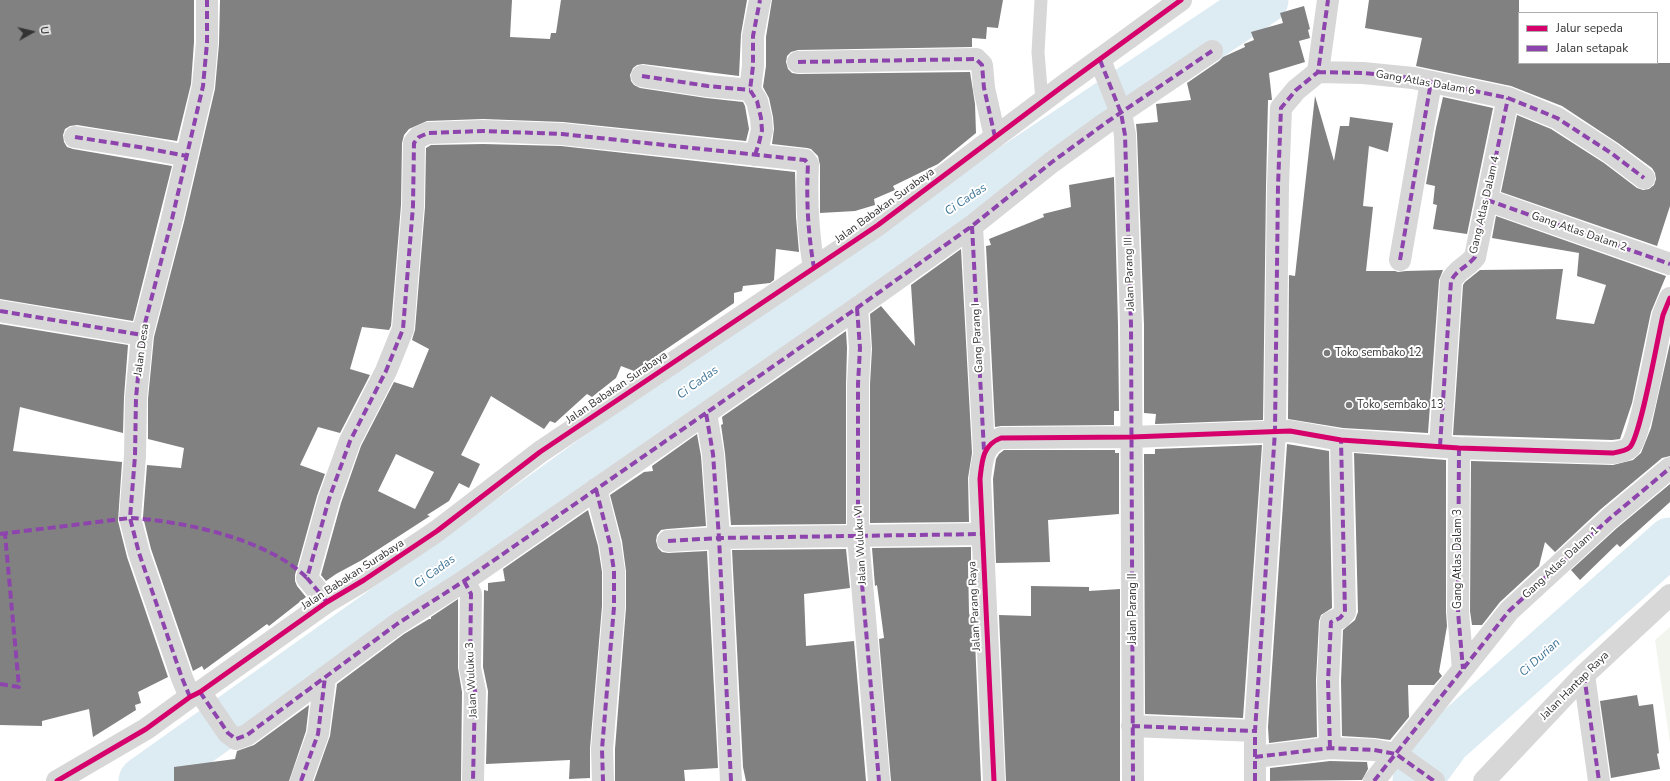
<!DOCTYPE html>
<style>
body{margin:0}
#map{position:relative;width:1670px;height:781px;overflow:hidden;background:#fff;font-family:"Nunito Sans",sans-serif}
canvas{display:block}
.legend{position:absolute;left:1518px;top:12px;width:140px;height:52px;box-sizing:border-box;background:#fff;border:1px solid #adadad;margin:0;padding:5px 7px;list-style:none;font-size:12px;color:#333}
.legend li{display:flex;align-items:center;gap:8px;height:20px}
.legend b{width:20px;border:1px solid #adadad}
.north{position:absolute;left:12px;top:12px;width:40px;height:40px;-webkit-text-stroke:3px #fff;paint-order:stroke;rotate:82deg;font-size:11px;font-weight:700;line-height:16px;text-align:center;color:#333}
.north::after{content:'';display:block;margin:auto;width:14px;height:18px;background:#333;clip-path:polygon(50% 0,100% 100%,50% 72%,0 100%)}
</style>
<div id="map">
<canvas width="1670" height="781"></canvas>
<ul class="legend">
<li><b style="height:5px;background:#d6006c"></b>Jalur sepeda</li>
<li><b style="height:5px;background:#8e44ad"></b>Jalan setapak</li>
</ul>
<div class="north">U</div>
</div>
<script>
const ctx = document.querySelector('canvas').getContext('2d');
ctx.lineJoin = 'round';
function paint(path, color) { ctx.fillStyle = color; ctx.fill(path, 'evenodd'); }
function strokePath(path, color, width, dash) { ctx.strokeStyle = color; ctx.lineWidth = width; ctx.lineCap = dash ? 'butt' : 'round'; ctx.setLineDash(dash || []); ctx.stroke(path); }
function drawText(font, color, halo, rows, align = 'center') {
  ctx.font = font + ' "Nunito Sans",sans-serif'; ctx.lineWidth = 4; ctx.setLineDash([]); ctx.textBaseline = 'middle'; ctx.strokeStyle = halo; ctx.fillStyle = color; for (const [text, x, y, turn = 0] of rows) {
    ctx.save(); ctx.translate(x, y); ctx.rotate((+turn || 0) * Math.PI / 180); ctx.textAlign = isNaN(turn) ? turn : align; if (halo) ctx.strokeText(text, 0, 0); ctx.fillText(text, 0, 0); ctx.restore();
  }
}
paint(new Path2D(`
 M1670,627v116l-15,-103z`), '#f1f5ed');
strokePath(new Path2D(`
 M143,781l324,-230 313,-227 484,-324
 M1417,781l29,-40 224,-199`), '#ddebf3', 49);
paint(new Path2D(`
 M0,0h194v42l-3,42 -14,57 -100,-16 -7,1 -5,3 -2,6 1,7 3,5 6,2 99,17 -39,155 -133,-22z
 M220,0h292l-2,37 40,2 1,-6h5l5,-33h186l-6,34 -2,42 -96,-12 -6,1 -4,3 -3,7 1,6 3,4 6,3 66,10 37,4 2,4 4,23 -3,12 -183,-19 -80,-3 -56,2 -18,8 -5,6 -2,8 -1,62 -10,121 -2,4 -27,-3 -12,42 20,6 -30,58 -22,-6 -18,38 25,9 -8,22 -22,79v6l2,5 9,11 -37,29 -2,-2 -63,46 -2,-4 -9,5 -42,-122 -8,-32 4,-52 34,3 3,-20 -36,-9v-40l6,-62 30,-115 31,-133 4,-45z
 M772,0h231l-5,28 -11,-1 -1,12 -14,-1v9l-174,3 -7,2 -4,4 -1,6 2,7 4,4 6,1 172,-2 5,32 1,29 -38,31 -45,22 2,4 -21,9 1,6 -20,6 -35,2v-48l-2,-9 -7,-7 -4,-1 -35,-4 2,-15 -1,-12 -4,-19 -6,-11 3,-21v-29z
 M1369,0h150v63h151v143l-13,40 -156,-54 16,-77 34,14 53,34 33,25 6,2 6,-1 5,-4 2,-6 -1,-6 -3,-5 -34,-25 -56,-37 -51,-20 -95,-20 6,-28 -57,-10z
 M1304,6l6,23 -2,1 2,8 -11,3 6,21 -36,11 3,27h-4l-2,86 -3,234 -108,4 1,-10 -12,-1v-88l-7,-191 -1,-10 22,-2 -2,-18 35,-4 -4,-17 32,-22 4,-4 22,-10 -1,-3 10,-4 -3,-8 32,-9 -3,-10z
 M1315,96l19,65 6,-35h9l1,-9 43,6 -5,29 -19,-6 -6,60 10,1 -7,64h29l3,1 8,-1 37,-1 -4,10 -11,153 -85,-5 -55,-9 1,-144 6,1z
 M1443,97l50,11 -26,126 -34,-5 4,-24 -4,-1 2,-18 -9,-2 10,-56z
 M483,144l78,2 234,26 1,45 3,35 -23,-3 -2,31 -4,3 -27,3 -1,5 -8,2v10l-100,68 -13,-5 -5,12 -24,19 -5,-3 -32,29 -5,-2 -6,8 -53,-33 -30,59 19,9 -11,24 -10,-5 -10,18 -22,14 3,1 -68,44 -26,14 -10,7 -5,-6 20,-72 20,-57 33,-64 19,6 16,-39 -17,-9 3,-10 10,-123 1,-59 5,-3zM396,454l38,18 -19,37 -37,-18z
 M1114,177l4,148 1,86h-5v14l-113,1 -6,1 -9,-181 5,-1 -2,-6 55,-22 -1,-3 28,-7 -2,-22z
 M1496,216l170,60 -15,36 -19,91 -12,36 -8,1 -159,-5 10,-150 2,-3 15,-12 83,-1 -7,50 38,5 12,-39 -29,-9 2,-23 -87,-15z
 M961,249l11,204 -4,25 1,44 -99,1v-139l2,-35 -2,-35 11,-8 34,40 -4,-61z
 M0,324l128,21 -4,52 -1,36 -103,-26 -7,44 109,11 -4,59 9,36 41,120 -30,15 3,11 -6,2 1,5 -43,27 -4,-28 -47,12v5l-42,-1z
 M846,331l1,17 -1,36v140l-115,1 -6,-72 -4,-28 2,-1 -1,-7z
 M1670,343v113l-8,2 -61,51 -46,43 -10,-10 -6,24 -39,36 -18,23h-10l-2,-14 1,-150 142,4 20,-5 8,-7 10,-25z
 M697,434l4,22 5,70 -39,3 -6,1 -4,5 -1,6 2,7 4,4 6,1 39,-2 11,217 -34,2 1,11h-70v-32l11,-141v-37l-4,-30 -12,-46 34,-23 9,-1 -1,-5z
 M1287,444l42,7 3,157 -11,7 -2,6 -3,59 1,57 -48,6 -1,-16z
 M1262,445l-19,273 -98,-4 -1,-260h11v-5z
 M1004,450h111v3h4v61l-71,6 2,42 -54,1 -3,-84 3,-20 3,-5z
 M1354,453l92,7v152l1,14 -8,46 3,4 -8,9h-26l1,32 -19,23 -15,-2 -33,-2 -1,-55 2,-51 12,-10 3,-8z
 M1670,484v18l-50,45 -3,-3 -37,36 -9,-10 46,-42z
 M588,510l10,36 4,26v34l-12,142v30l-21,1 1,-19 -84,4 2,-73 -5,-24 1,-77 4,1v-8l17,-2 -2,-12z
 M971,547v16h-3l1,50 1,4h4l7,164h-90l-12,-142 5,-1 -7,-53 -2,1 -3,-38z
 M846,549l4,39 -46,6 2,52 48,-5 12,140h-120l-3,-14 -11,-217z
 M1031,586l58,1v4l31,-2v192h-114l-7,-166 32,1z
 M458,599v69l4,24 -1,89h-147l16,-45 7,-52 67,-50 25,-15h2v-2z
 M1637,695l2,11 14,-2 6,49 -2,1 3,15 -49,9 -11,-77z
 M309,705l-3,26 -17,50h-115v-14l61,-8 2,-8 17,-6z
 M1330,761l37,1 1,7 -6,11 -92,1v-13z`), '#818181');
strokePath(new Path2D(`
 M1041,0l-3,52 4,49`), '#d7d7d7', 13);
strokePath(new Path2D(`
 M1100,60l21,53 4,22 6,190 2,456
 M798,62l178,-3 6,6 2,23 11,49
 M1318,72l45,1 50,5 95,20 49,20 54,35 33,25
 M642,76l66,10 42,4
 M75,137l70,11 42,8
 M755,155l4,-12 3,-13 -1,-12 -4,-17 -7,-11 3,-24v-30l7,-36
 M1487,200l183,64
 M972,226l12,225
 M1400,260l31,-178
 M857,308l3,40 -2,36v153l21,244
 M0,311l142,24
 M1440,446l11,-165c6,-12 15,-13 24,-24l33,-159
 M1459,448l-1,164 5,57
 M596,489l14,55 4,27v36l-12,142 1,32
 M668,541l51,-3 262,-4
 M464,581l7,13 -1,74 5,23 -2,90
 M327,602l-20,-24 22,-79 21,-58 36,-70 17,-42 10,-123 1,-63 5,-6 9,-4 55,-2 79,3 243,26 3,4c-2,36 0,69 6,104
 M1584,675l15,106
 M200,692l28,41 8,6 11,-4 150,-111 67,-43 242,-168
 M190,697l-8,-19 -43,-125 -9,-35 5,-62 1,-58 6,-63 30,-116 31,-133 4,-43v-43
 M1132,726l123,5
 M1330,748l-2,-67 3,-59 9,-4 5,-6 -4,-172
 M1255,757l75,-9 44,2 22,4 38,27
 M57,781l89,-52 44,-32 10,-5 127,-90 37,-22 73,-49 103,-79 338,-227 185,-139 118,-86
 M301,781l17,-47 7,-57
 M731,781l-12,-243 -6,-84 -7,-41 151,-105 115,-82 80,-64 55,-40 105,-71
 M994,781l-14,-302c2,-17 2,-34 21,-41l131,-1 158,-6 51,9 118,8 154,5c6,-1 13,-2 17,-6 11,-12 28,-111 33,-132l7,-17
 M1255,781v-50l20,-300 3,-245 3,-78 15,-18 22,-18 10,-72
 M1374,781l135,-170 100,-92 61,-51
 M1484,781l100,-106 86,-80`), '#d7d7d7', 22);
strokePath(new Path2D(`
 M1100,60l21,53 4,22 6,190 2,456
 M798,62l178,-3 6,6 2,23 11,49
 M1318,72l45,1 50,5 95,20 49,20 54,35 33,25
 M642,76l66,10 42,4
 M75,137l70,11 42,8
 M755,155l4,-12 3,-13 -1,-12 -4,-17 -7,-11 3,-24v-30l7,-36
 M1487,200l183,64
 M972,226l12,225
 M1400,260l31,-178
 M857,308l3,40 -2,36v153l21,244
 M0,311l142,24
 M1440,446l11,-165c6,-12 15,-13 24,-24l33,-159
 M1459,448l-1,164 5,57
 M596,489l14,55 4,27v36l-12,142 1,32
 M0,534l130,-16c53,3 138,21 177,60
 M668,541l51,-3 262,-4
 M464,581l7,13 -1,74 5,23 -2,90
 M327,602l-20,-24 22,-79 21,-58 36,-70 17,-42 10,-123 1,-63 5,-6 9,-4 55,-2 79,3 243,26 3,4c-2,36 0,69 6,104
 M1584,675l15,106
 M0,684l19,3 -14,-153
 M200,692l28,41 8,6 11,-4 150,-111 67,-43 242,-168
 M190,697l-8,-19 -43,-125 -9,-35 5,-62 1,-58 6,-63 30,-116 31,-133 4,-43v-43
 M1132,726l123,5
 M1330,748l-2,-67 3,-59 9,-4 5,-6 -4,-172
 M1255,757l75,-9 44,2 22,4 38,27
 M301,781l17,-47 7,-57
 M731,781l-12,-243 -6,-84 -7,-41 151,-105 115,-82 80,-64 55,-40 105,-71
 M1255,781v-50l20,-300 3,-245 3,-78 15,-18 22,-18 10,-72
 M1374,781l135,-170 100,-92 61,-51`), '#8e44ad', 4, [8, 4]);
strokePath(new Path2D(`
 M57,781l89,-52 44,-32 10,-5 127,-90 37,-22 73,-49 103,-79 338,-227 185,-139 118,-86
 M994,781l-14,-302c2,-17 2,-34 21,-41l131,-1 158,-6 51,9 118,8 154,5c6,-1 13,-2 17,-6 11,-12 28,-111 33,-132l7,-17`), '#d6006c', 5);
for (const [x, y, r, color] of [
 [1327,353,4,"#7a7a7a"],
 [1349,405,4,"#7a7a7a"]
]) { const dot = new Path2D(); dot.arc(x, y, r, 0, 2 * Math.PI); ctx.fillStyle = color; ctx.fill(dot); strokePath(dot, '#fff', 1.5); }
drawText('11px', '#333', '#fff', [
 ["Gang Atlas Dalam 6",1425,83,10],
 ["Gang Atlas Dalam 4",1485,205,-77],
 ["Jalan Babakan Surabaya",885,206,-36],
 ["Gang Atlas Dalam 2",1579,232,19],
 ["Jalan Parang III",1130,274,-92],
 ["Gang Parang I",978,338,-93],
 ["Jalan Desa",142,350,-82],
 ["Jalan Babakan Surabaya",617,388,-34],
 ["Jalan Wuluku VI",861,545,-93],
 ["Gang Atlas Dalam 3",1458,559,-90],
 ["Gang Atlas Dalam 1",1561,563,-43],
 ["Jalan Babakan Surabaya",353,575,-33],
 ["Jalan Parang Raya",975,606,-93],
 ["Jalan Parang II",1133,609,-90],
 ["Jalan Wuluku 3",472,680,-93],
 ["Jalan Hantap Raya",1575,686,-45]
]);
drawText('11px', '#333', '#fff', [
 ["Toko sembako 12",1335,353],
 ["Toko sembako 13",1357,405]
], 'left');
drawText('italic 12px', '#3f7597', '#fff', [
 ["Ci Cadas",966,200,-34],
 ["Ci Cadas",698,383,-36],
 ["Ci Cadas",435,572,-36],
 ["Ci Durian",1540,658,-42]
]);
</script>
